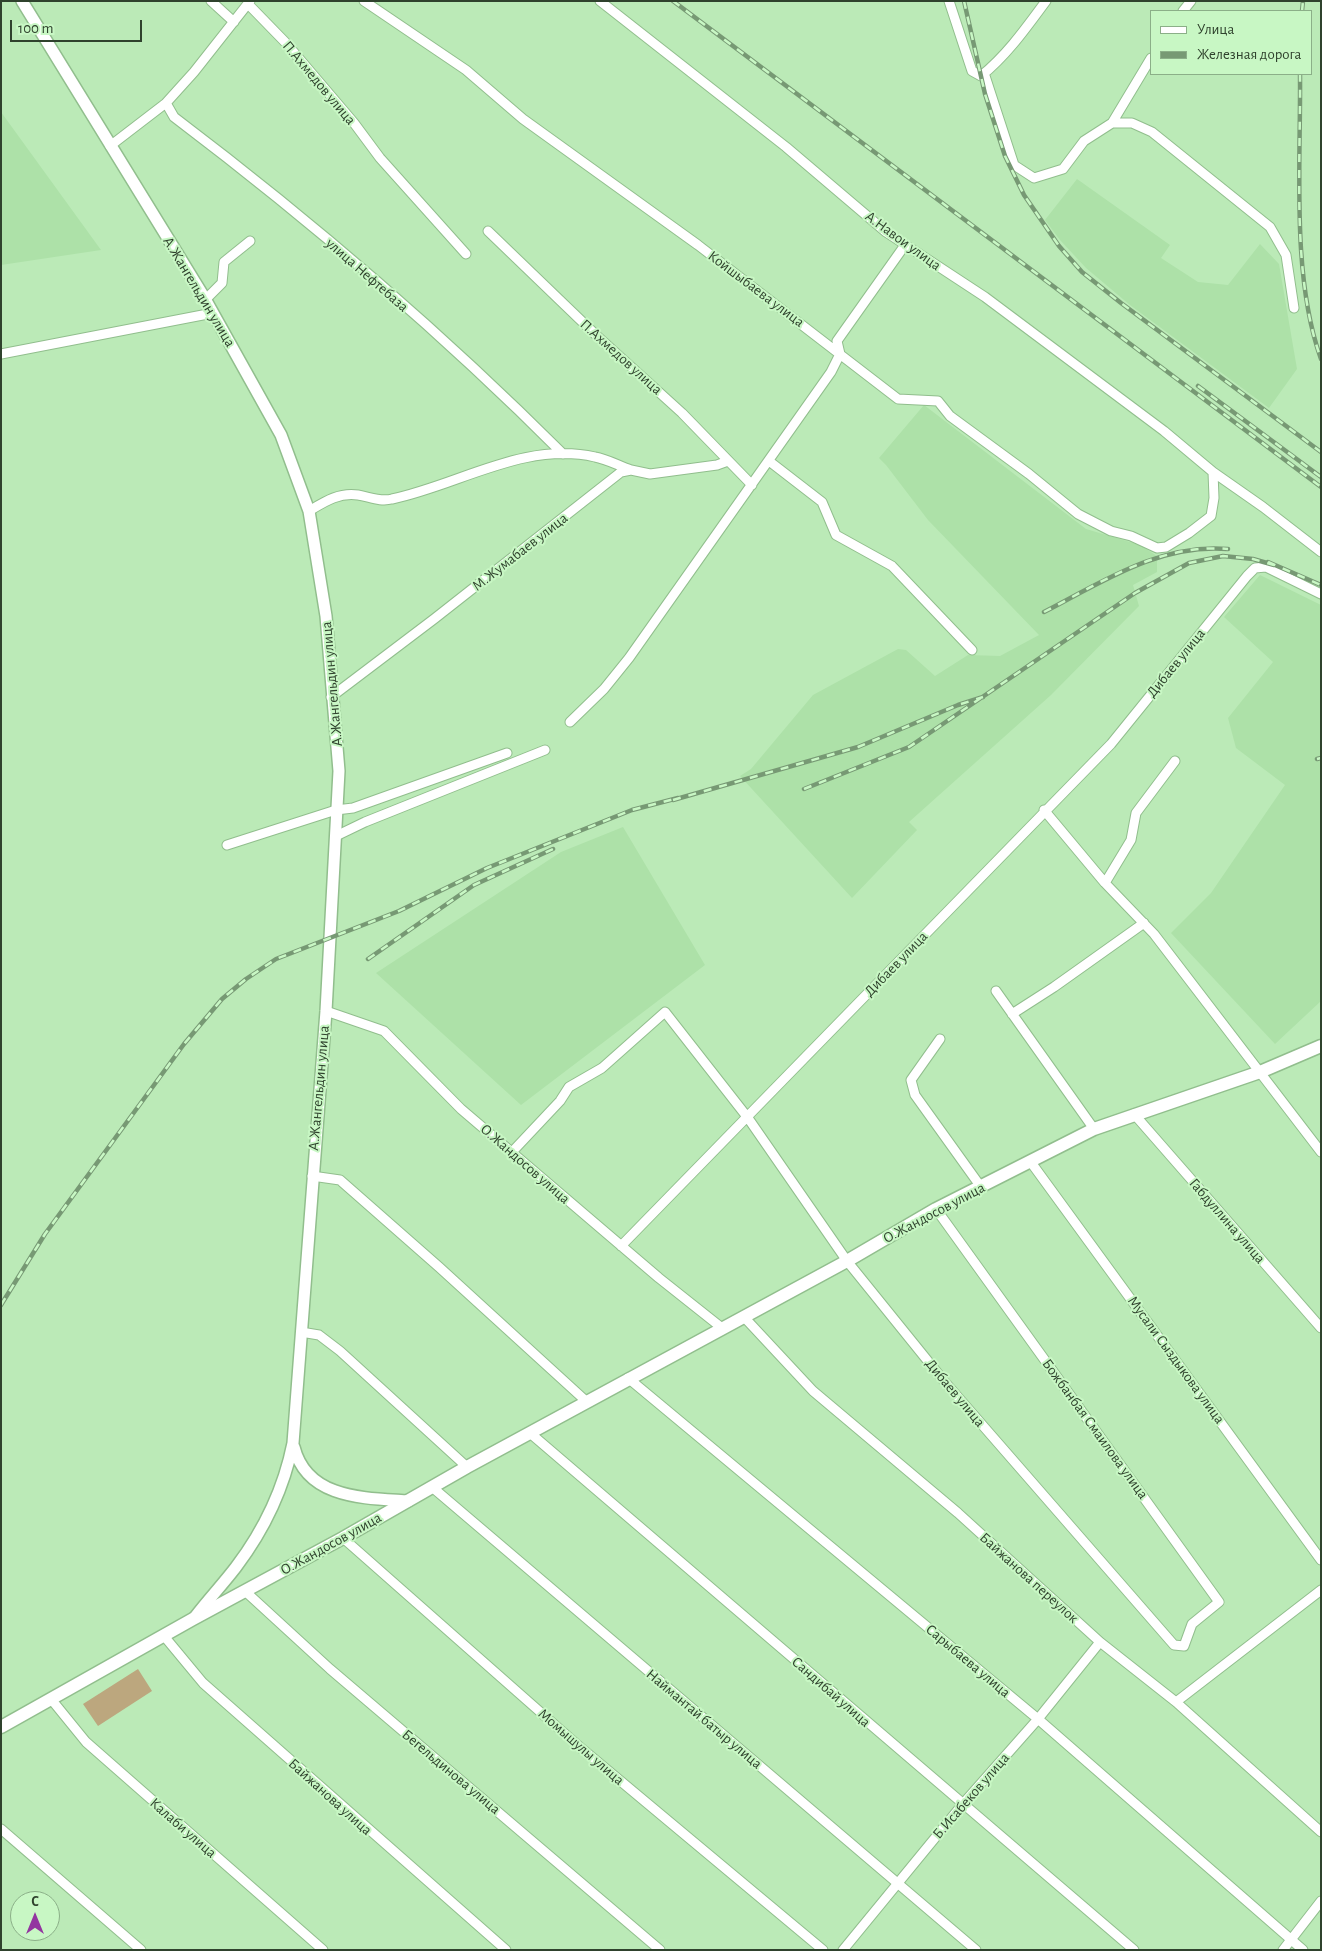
<!DOCTYPE html>
<meta charset="utf-8">
<style>
body{margin:0}
#map{position:relative;width:1322px;height:1951px;overflow:hidden;background:#bbeab7;font-family:"Alegreya Sans",sans-serif}
canvas{display:block}
.frame{position:absolute;inset:0;border:2px solid #2f422d;pointer-events:none}
.legend{position:absolute;left:1150px;top:10px;width:162px;height:65px;box-sizing:border-box;background:#c8f7c4;border:1px solid #8baf88;margin:0;padding:6px 9px;list-style:none;font-size:15px;color:#2f422d}
.legend li{display:flex;align-items:center;gap:10px;height:25px}
.legend b{width:25px;border:1px solid #8baf88}
.north{position:absolute;left:10px;top:1891px;width:50px;height:50px;box-sizing:border-box;background:#c8f7c4;border:1px solid #8baf88;border-radius:50%;rotate:0deg;font-size:14px;font-weight:700;line-height:20px;text-align:center;color:#2f422d}
.north::after{content:'';display:block;margin:auto;width:18px;height:22px;background:#9336a0;clip-path:polygon(50% 0,100% 100%,50% 72%,0 100%)}
.scale{position:absolute;left:10px;top:20px;width:132px;height:22px;box-sizing:border-box;border:2px solid #2f422d;border-top:0;padding-left:6px;font-size:15px;line-height:18px;white-space:nowrap;color:#2f422d;-webkit-text-stroke:4px #c8f7c4;paint-order:stroke}
</style>
<div id="map">
<canvas width="1322" height="1951"></canvas>
<div class="frame"></div>
<ul class="legend">
<li><b style="height:6px;background:#fff"></b>Улица</li>
<li><b style="height:6px;background:#779974"></b>Железная дорога</li>
</ul>
<div class="north">С</div>
<div class="scale">100 m</div>
</div>
<script>
const ctx = document.querySelector('canvas').getContext('2d');
ctx.lineJoin = 'round';
function paint(path, color) { ctx.fillStyle = color; ctx.fill(path, 'evenodd'); }
function strokePath(path, color, width, dash) { ctx.strokeStyle = color; ctx.lineWidth = width; ctx.lineCap = dash ? 'butt' : 'round'; ctx.setLineDash(dash || []); ctx.stroke(path); }
function drawText(font, color, halo, rows, align = 'center') {
  ctx.font = font + ' "Alegreya Sans",sans-serif'; ctx.lineWidth = 4; ctx.setLineDash([]); ctx.textBaseline = 'middle'; ctx.strokeStyle = halo; ctx.fillStyle = color; for (const [text, x, y, turn = 0] of rows) {
    ctx.save(); ctx.translate(x, y); ctx.rotate((+turn || 0) * Math.PI / 180); ctx.textAlign = isNaN(turn) ? turn : align; if (halo) ctx.strokeText(text, 0, 0); ctx.fillText(text, 0, 0); ctx.restore();
  }
}
paint(new Path2D(`
 M1,112l100,138 -100,15z
 M1077,179l93,66 -9,13 37,24 30,3 32,-41 19,20 18,105 -28,39 -139,-103 -44,-37 -26,-28 -15,-20z
 M924,405l162,124 54,16 17,11v16l-24,13 6,21 -88,89 -142,127 8,8 -65,68 -112,-122 11,-7 62,-74 85,-46 8,1 29,26 33,-21 32,1 39,-21 -111,-115 -42,-55 -7,-7z
 M1260,575l61,30v396l-46,43 -104,-111 40,-40 74,-108 -49,-37 -8,-30 45,-56 -49,-45z
 M623,827l82,138 -184,140 -145,-132 185,-121z`), '#ade1a8');
paint(new Path2D(`
 M138,1669l14,22 -54,35 -15,-22z`), '#bca77e');
const minor = new Path2D(`
 M211,1l23,21
 M364,1l102,69 57,49 175,126 200,154 40,2 12,15 79,58 49,40 33,17 20,5 26,12 9,-1 23,-14 22,-17 3,-18 -1,-26
 M600,1l186,146 100,85 99,65 179,134 49,41 50,35 58,45
 M949,1l23,70 9,5c26,-21 45,-48 65,-75
 M248,4l37,38 69,81 26,35 86,96
 M1183,11l8,-10
 M984,73l30,92 20,13 29,-9 21,-28 28,-18h20l20,9 118,95 16,28 8,53
 M166,103l8,14c136,103 268,216 389,337
 M1112,123l39,-65
 M110,146l56,-43 28,-31 56,-71
 M488,231l108,104 86,78 70,72
 M205,300l17,-17 2,-21 26,-21
 M1,354l212,-41
 M769,461l53,41 14,33 56,31 80,84
 M309,511c15,-9 30,-19 49,-16 12,2 22,7 34,4 67,-14 132,-58 203,-42 12,2 24,9 36,13
 M331,697l103,-78 187,-147 10,-2 19,4 67,-9 11,-4
 M570,722l34,-33 25,-31 202,-286 9,-18 -3,-13 68,-96
 M1044,810l61,73 49,51 167,218
 M336,836l29,-14 180,-72
 M227,845l109,-35 17,-2 154,-55
 M1105,883l26,-43 5,-27 39,-52
 M996,991l98,138
 M326,1011l58,20 77,78 198,169 63,50
 M1012,1014l42,-27 90,-64
 M940,1039l-29,41 4,15 66,92
 M1134,1114l187,214
 M512,1152l48,-51 9,-14 33,-19 63,-56 83,106 99,143 97,120 230,264 10,1 8,-22 27,-22 -283,-393
 M1030,1161l291,399
 M312,1176l28,4 99,87 148,135
 M621,1246l490,-502 136,-168 8,-8 11,-1 55,27
 M744,1317l69,74 145,122 142,129 76,60 145,130
 M301,1332l18,3 21,16 127,116
 M628,1378l410,341 265,231
 M530,1433l604,517
 M432,1487l544,463
 M343,1538l238,210 242,202
 M246,1592l84,77 330,281
 M164,1636l39,47 303,267
 M51,1699l35,43 237,208
 M1176,1702l145,-112
 M1,1829l140,121
 M843,1950l119,-145 76,-86 62,-77
 M1283,1950l38,-49`);
const tertiary = new Path2D(`
 M22,1l182,296 77,138 28,76 17,105 13,155 -13,240 -33,432c-9,45 -29,87 -57,124 -13,17 -28,33 -41,50
 M294,1447c13,52 70,51 114,54`);
const secondary = new Path2D(`
 M1,1727l192,-108 150,-81 124,-71 380,-206 89,-52 158,-80 166,-57 61,-26`);
strokePath(minor, '#91be8d', 11);
strokePath(tertiary, '#91be8d', 14);
strokePath(secondary, '#91be8d', 15);
strokePath(minor, '#fff', 9);
strokePath(tertiary, '#fff', 11);
strokePath(secondary, '#fff', 12);
const rail = new Path2D(`
 M673,1l648,486
 M964,1l21,93 20,62 19,39 35,51 23,26 39,31 200,149
 M1302,11l1,-10
 M1300,74c1,88 -9,202 21,285
 M1198,386l123,91
 M1268,562l53,23
 M1044,612c58,-30 116,-69 184,-63
 M1317,759l4,-1
 M804,789l105,-42 226,-154 54,-30 34,-7 30,3 21,6
 M673,800l185,-53 100,-42 25,-8
 M368,959l106,-74 79,-36
 M1,1305l44,-71 139,-190 38,-45 24,-20 30,-20 123,-48 88,-43 145,-58 46,-12`);
strokePath(rail, '#779974', 4.5);
strokePath(rail, '#c8f7c4', 2.5, [8]);
drawText('15px', '#2f422d', '#c8f7c4', [
 ["П.Ахмедов улица",319,83,50],
 ["А.Навои улица",903,241,36],
 ["улица Нефтебаза",367,275,41],
 ["Койшыбаева улица",756,289,37],
 ["А.Жангельдин улица",199,292,59],
 ["П.Ахмедов улица",621,357,42],
 ["М.Жумабаев улица",520,552,-38],
 ["Дибаев улица",1176,663,-51],
 ["А.Жангельдин улица",332,684,-95],
 ["Дибаев улица",896,964,-46],
 ["А.Жангельдин улица",319,1088,-85],
 ["О.Жандосов улица",525,1164,41],
 ["О.Жандосов улица",934,1213,-28],
 ["Габдуллина улица",1227,1221,49],
 ["Мусали Сыздыкова улица",1176,1360,54],
 ["Дибаев улица",955,1393,50],
 ["Божбанбая Смаилова улица",1095,1429,54],
 ["О.Жандосов улица",331,1544,-29],
 ["Байжанова переулок",1029,1578,42],
 ["Сарыбаева улица",968,1661,40],
 ["Сандибай улица",831,1692,41],
 ["Наймантай батыр улица",704,1719,40],
 ["Момышулы улица",581,1747,41],
 ["Бегельдинова улица",451,1772,40],
 ["Б.Исабеков улица",971,1796,-49],
 ["Байжанова улица",330,1797,42],
 ["Калаби улица",183,1828,41]
]);
</script>
